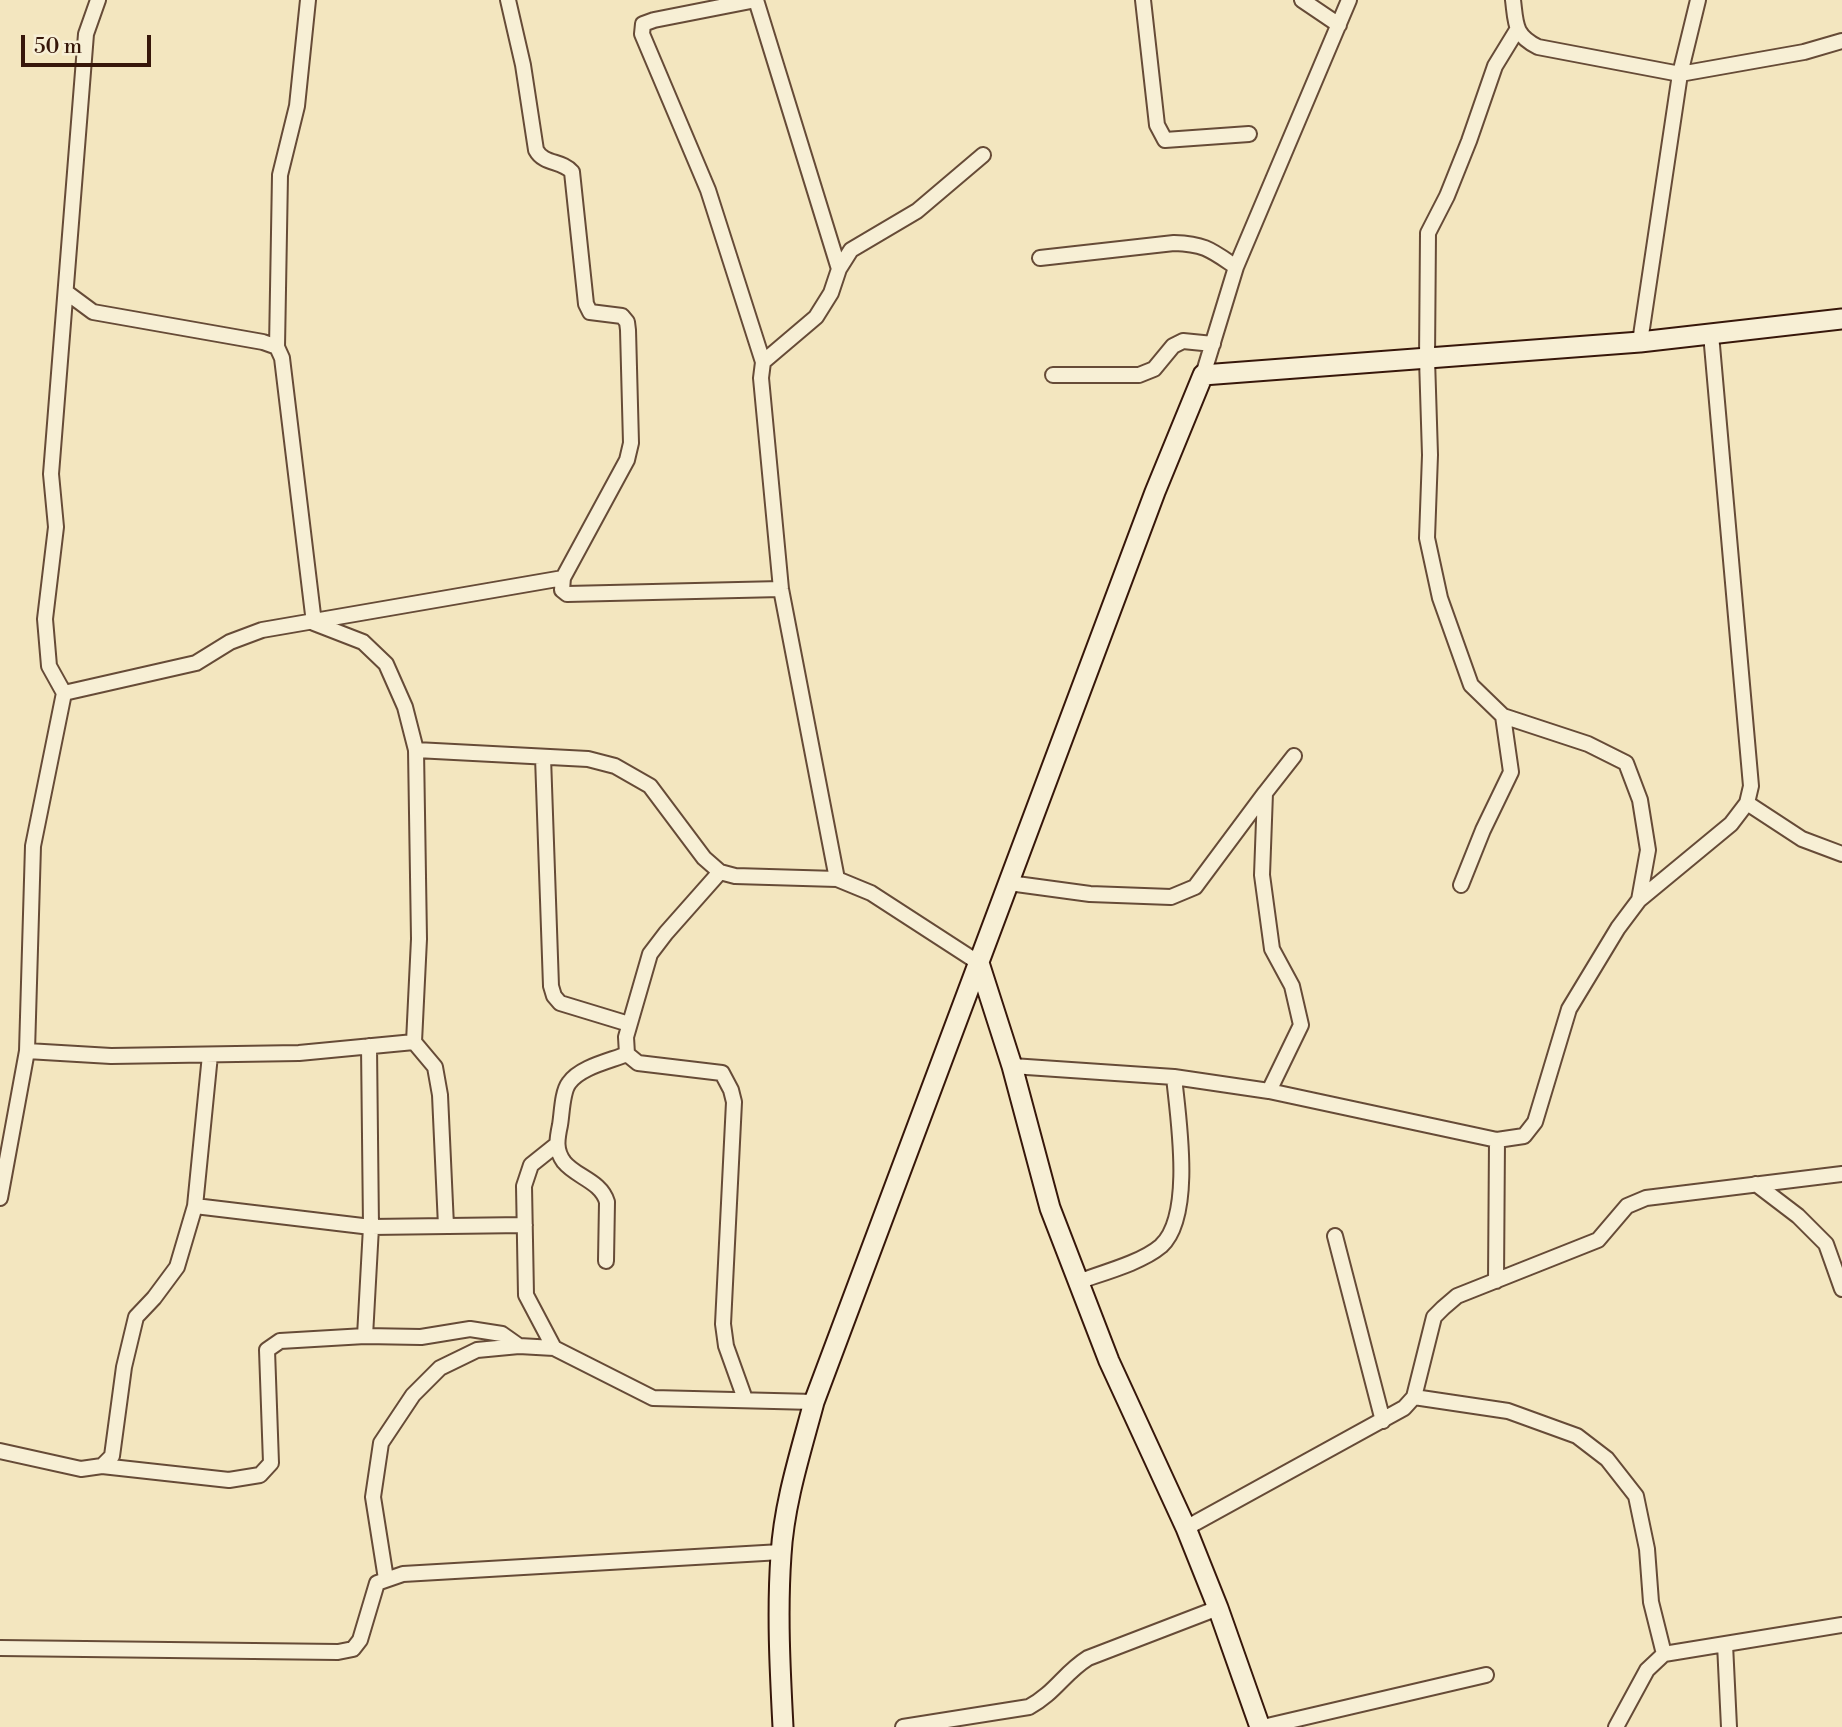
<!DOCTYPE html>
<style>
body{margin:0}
#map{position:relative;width:1842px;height:1727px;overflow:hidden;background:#f3e6bf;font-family:"Libre Bodoni",serif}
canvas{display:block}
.scale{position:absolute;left:21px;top:35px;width:130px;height:32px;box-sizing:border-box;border:4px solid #37170a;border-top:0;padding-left:9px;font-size:21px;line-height:24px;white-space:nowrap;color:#37170a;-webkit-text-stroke:5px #f7efd5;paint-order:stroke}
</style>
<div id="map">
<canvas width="1842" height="1727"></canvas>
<div class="scale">50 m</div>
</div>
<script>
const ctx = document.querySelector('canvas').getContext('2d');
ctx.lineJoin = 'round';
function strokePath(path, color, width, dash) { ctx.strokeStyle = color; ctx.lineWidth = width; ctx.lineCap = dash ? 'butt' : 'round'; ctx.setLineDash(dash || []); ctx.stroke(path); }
const street = new Path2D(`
 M508,0l15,65 13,85c8,15 26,10 36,22l14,132 4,8 32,4 5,6 1,8 3,113 -4,17 -64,118 -1,12 5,4 214,-5
 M756,0l-102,20 -11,4 -1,10 66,156 55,172 -2,16 20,211 56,290
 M756,0l83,269
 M1143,0l14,125 8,15 84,-6
 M1302,0l37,25
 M1513,0c3,24 1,35 25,47l142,27 124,-22 38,-11
 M1040,258l134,-15c31,1 37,7 62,24
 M66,292l27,20 170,30 14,5 5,11 32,265 49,19 23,22 19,43 11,43 3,189 -5,103 21,25 5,28 6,131
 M1640,342l40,-268 18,-74
 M277,347l3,-172 17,-69 11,-106
 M763,362l53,-45 15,-24 8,-24 12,-19 66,-39 66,-56
 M1053,375h86l15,-6 19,-23 10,-5 30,3
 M1203,375l33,-108 113,-267
 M64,693l132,-30 34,-21 32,-12 301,-52
 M1503,716l85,28 38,19 14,37 8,50 -9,50
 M416,750l172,9 27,7 35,20 54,72 16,14 15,4 102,3 34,14 108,70
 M543,757l8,229 3,10 6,7 69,21
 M1747,803l55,36 40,15
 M720,872l-54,61 -16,21 -24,83 1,17 11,9 84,10 9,17 3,12 -11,222 3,22 19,53
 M1009,883l81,11 81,3 24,-10 70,-94
 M1461,885l22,-55 28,-58 -8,-56 -32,-31 -31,-87 -13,-60 3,-83 -3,-96 1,-126 19,-37 22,-55 26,-75 22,-36
 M27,1051l84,5 188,-3 115,-11
 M1012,1066l162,11 95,14 228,49 27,-4 11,-14 34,-113 49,-81 21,-28 92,-76 16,-21 4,-17 -40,-452
 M1269,1091l32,-66 -9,-39 -20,-37 -10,-74 3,-82 29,-37
 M1756,1184l42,32 28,28 16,45
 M0,1198l27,-147 6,-205 31,-153 -15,-27 -4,-47 11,-92 -5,-53 35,-440 12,-34
 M195,1206l176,21 154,-2
 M1335,1236l48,185
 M606,1261l1,-59c-6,-21 -31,-25 -43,-40 -9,-12 -7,-23 -4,-37 2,-11 2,-33 9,-42 11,-16 41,-22 58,-29
 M1496,1281l1,-141
 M1077,1282c25,-9 64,-19 84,-36 33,-30 17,-129 13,-169
 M365,1336l6,-109 -2,-181
 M554,1348l-28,-53 -2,-109 7,-21 25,-20
 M1414,1397l94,14 69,25 30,23 29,37 11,53 4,53 13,52
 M0,1451l81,18 21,-3 10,-10 12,-89 12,-50 18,-19 23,-31 18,-61 15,-151
 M102,1466l127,14 31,-5 11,-12 -4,-113 13,-9 85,-5 56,1 49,-8 32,5 17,12
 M1186,1528l218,-120 10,-11 20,-80 9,-9 14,-12 141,-56 29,-34 19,-8 196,-24
 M386,1579l-13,-82 8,-54 32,-48 27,-27 37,-18 42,-4 35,2 99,50 161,4
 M1725,1644l4,83
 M0,1648l338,4 15,-3 7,-9 17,-57 26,-9 378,-22
 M903,1727l126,-20c26,-14 35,-34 59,-49l130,-50
 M1263,1727l223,-52
 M1616,1727l31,-57 17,-16 178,-29`);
const secondary = new Path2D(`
 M979,963l33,103 38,142 59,153 77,167 32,80 42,119
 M783,1727c-3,-57 -6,-115 -2,-172 3,-52 20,-104 33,-153l341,-910 48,-117 437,-33 202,-23`);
strokePath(street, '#664b37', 18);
strokePath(secondary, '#37170a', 23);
strokePath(street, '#f7efd5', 14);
strokePath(secondary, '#f7efd5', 19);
</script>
